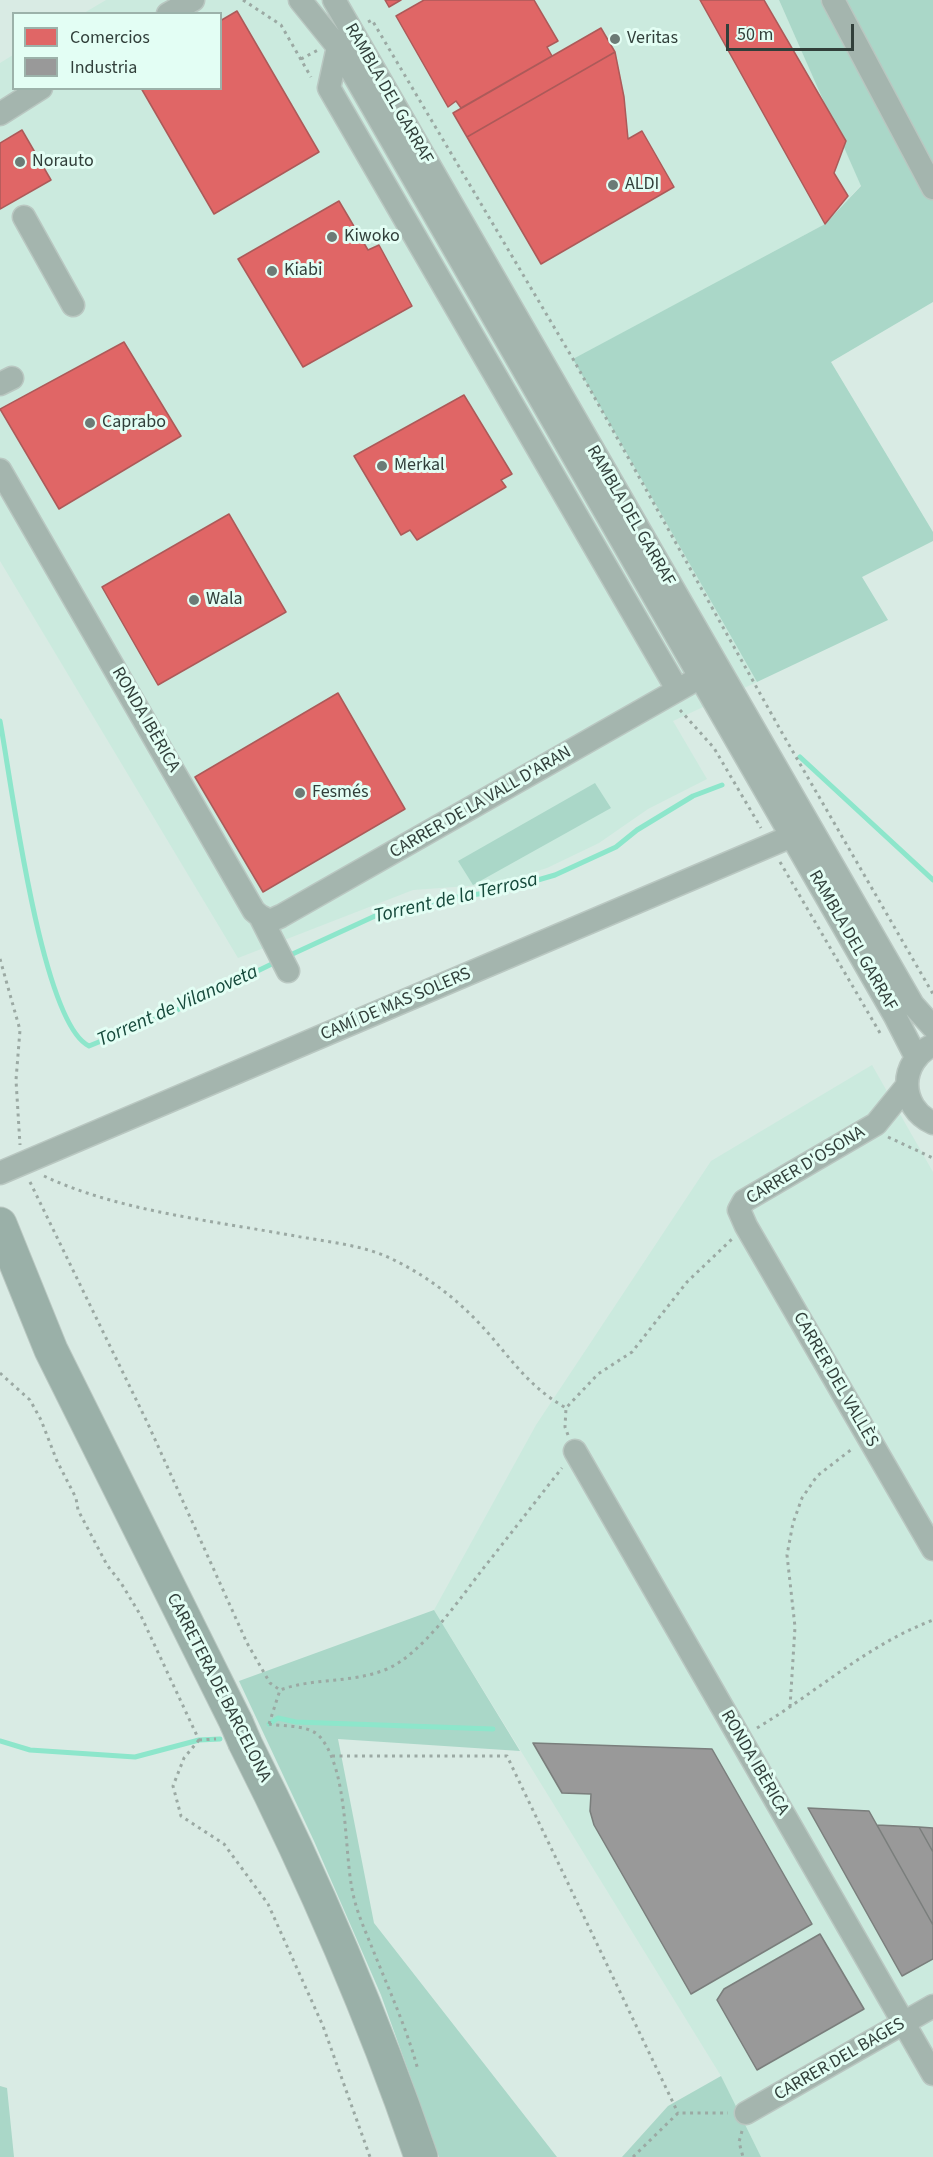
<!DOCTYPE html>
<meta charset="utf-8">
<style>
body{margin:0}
#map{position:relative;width:933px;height:2157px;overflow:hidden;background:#d9ebe4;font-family:"Source Sans 3",sans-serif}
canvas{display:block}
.legend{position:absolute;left:12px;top:12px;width:210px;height:78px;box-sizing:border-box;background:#e3fef4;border:2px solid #9cb2aa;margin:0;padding:8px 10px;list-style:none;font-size:18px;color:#313f3a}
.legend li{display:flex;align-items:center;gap:12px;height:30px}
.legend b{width:30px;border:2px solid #9cb2aa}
.scale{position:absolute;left:726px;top:24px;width:128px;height:27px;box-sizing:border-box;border:3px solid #313f3a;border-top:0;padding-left:8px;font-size:18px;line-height:21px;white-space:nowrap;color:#313f3a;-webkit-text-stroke:4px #e3fef4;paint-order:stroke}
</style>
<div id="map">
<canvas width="933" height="2157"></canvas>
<ul class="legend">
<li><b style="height:16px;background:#e06666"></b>Comercios</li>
<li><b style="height:16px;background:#999"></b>Industria</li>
</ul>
<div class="scale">50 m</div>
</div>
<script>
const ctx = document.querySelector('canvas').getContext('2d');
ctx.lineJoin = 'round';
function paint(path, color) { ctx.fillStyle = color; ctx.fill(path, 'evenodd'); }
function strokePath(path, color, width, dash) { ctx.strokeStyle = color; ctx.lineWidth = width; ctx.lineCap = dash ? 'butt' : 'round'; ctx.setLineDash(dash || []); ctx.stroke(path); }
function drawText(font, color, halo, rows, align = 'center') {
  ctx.font = font + ' "Source Sans 3",sans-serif'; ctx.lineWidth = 6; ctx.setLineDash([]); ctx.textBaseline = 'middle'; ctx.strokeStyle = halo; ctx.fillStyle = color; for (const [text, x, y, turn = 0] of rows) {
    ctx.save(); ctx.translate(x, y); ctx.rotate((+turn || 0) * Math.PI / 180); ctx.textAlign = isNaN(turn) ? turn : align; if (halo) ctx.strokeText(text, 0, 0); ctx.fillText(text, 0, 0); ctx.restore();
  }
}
paint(new Path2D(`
 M106,0h673l82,185 -36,39 -251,135 183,323 -84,39 34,58 -59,30 -49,34 -52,25 -51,16 -83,6 -175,68 -238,-397v-498l13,-8 1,33h206v-74l-136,-1z
 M872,1065l61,107v985h-175l-37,-81 -287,-466 102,-185 175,-264z`), '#cbeade');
paint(new Path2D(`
 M779,0h154v302l-102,60 102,170v9l-71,36 26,43 -131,62 -184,-323 252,-135 36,-38z
 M595,783l16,25 -138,77 -15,-24z
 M434,1610l86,141 -182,-12 36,184 183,234h-118l-58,-162 -67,-154 -75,-160z
 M721,2076l40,81h-139l46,-51z
 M0,2086l7,2 7,69h-14z`), '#aad7c8');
const shops = new Path2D(`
 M385,0h16l-12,7z
 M424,0h110l24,41 -11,6 5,9 -91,52 -5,-7 -8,6 -52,-91z
 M700,0h64l82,141 -12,32 14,23 -23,28z
 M237,11l82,141 -105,62 -73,-126h79v-67z
 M601,28l14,24 -148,85 -14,-24z
 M615,52l9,45 4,42 14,-8 32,56 -133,77 -74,-127z
 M22,130l29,50 -51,29v-66z
 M339,201l29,49 11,-5 33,61 -109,61 -65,-108z
 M124,342l57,94 -122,73 -59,-100z
 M464,395l48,79 -11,6 5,7 -89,53 -7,-10 -9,5 -47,-79z
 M229,514l57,98 -128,73 -56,-98z
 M338,693l67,116 -142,83 -68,-115z`);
paint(shops, '#e06666');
strokePath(shops, '#ac5a59', 1.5);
const industry = new Path2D(`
 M533,1743l179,6 100,175 -121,70 -97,-169 -4,-14 1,-17 -29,-1z
 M808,1808l61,3 64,114v34l-31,17z
 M877,1825l42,2 14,25v73z
 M919,1827l14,1v24z
 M820,1934l44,75 -107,61 -40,-70 7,-11z`);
paint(industry, '#999');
strokePath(industry, '#7a7e7c', 1.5);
strokePath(new Path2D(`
 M0,721c11,58 41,302 89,325l88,-36 101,-49
 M800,757l133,123
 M286,957l89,-41 68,-17 57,-8 55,-16 61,-28 21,-17 56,-34 29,-11
 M269,1724l9,-6 18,4 197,7
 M0,1741l30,9 105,7 64,-17 21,-1`), '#8de6cb', 5);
const minor = new Path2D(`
 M300,0l38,47 557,969 21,41
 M334,0l579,1005 20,22
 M833,0l100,188
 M168,14l25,-14
 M338,47l-9,41 348,601
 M0,114l41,-26
 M24,217l49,88
 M0,384l12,-6
 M0,470l254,441 6,5 28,55
 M260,916l10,5 11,-5 409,-233
 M933,1045c-34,16 -35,62 0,78
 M906,1087l-30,37 -132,77 -5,9 7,16 187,323
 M0,1173l792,-337
 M575,1451l358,623
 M746,2113l187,-107`);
const highway = new Path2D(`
 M0,1224l51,126 185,372
 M245,1743c68,135 127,271 176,414`);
strokePath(minor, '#b9c7c1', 25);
strokePath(highway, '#b9c7c1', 35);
strokePath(new Path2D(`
 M243,0l38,25 30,52
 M368,22l4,-2 201,339 208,372 152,263
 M301,59l17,-9
 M680,710l34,38 47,80
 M780,862l100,171
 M0,959l20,71 -4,50 4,65
 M888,1137l45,21
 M44,1176c74,35 171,45 251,60 33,6 71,9 101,25 30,15 57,35 80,59 33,34 47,63 90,88
 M30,1182l118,242 99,219 23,40 10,7
 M0,1373l30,27 11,20 16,41 19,37 2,12 29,55 14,18 20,33 58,124
 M568,1435l-3,-8 1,-19 32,-34 34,-22 55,-70 45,-43
 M790,1707l5,-80 -8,-72 6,-32 9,-25 15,-22 35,-27
 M269,1724l11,-34c36,-13 70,-6 107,-21 35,-15 72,-69 95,-99 27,-34 53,-68 80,-102
 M269,1724c16,3 41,0 52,14 27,34 23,109 31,151 4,22 13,41 21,61 16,40 34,79 45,120
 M757,1728c60,-36 110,-83 176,-108
 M199,1740l-15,18 -11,28 8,30 43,28 44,60 55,122 47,131
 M199,1740l17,-1
 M332,1756h175l171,357
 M742,2131l-3,11 4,15
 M633,2157l45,-44h50`), '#9ba9a3', 3, [3, 4.5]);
strokePath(minor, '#a4b5ae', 22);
strokePath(highway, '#9ab0a8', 33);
const highwayBridge = new Path2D(`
 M236,1722l9,21`);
strokePath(highwayBridge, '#b9c7c1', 35, []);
strokePath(highwayBridge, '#9ab0a8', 33);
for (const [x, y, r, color] of [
 [615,39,6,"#6c7b76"],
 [20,162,6,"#6c7b76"],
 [613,185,6,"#6c7b76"],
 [332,237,6,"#6c7b76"],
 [272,271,6,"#6c7b76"],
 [90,423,6,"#6c7b76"],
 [382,466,6,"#6c7b76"],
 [194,600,6,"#6c7b76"],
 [300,793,6,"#6c7b76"]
]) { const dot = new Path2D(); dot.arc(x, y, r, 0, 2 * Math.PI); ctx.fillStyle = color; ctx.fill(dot); strokePath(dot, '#e3fef4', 2); }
drawText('18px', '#313f3a', '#e3fef4', [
 ["Veritas",627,39],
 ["Norauto",32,162],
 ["ALDI",625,185],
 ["Kiwoko",344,237],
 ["Kiabi",284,271],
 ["Caprabo",102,423],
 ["Merkal",394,466],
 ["Wala",206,600],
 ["Fesmés",312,793]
], 'left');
drawText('18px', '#313f3a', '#e3fef4', [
 ["RAMBLA DEL GARRAF",388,94,60],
 ["RAMBLA DEL GARRAF",630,516,60],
 ["RONDA IBÈRICA",145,720,60],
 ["CARRER DE LA VALL D'ARAN",481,803,-30],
 ["RAMBLA DEL GARRAF",852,941,60],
 ["CAMÍ DE MAS SOLERS",396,1005,-23],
 ["CARRER D'OSONA",806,1166,-31],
 ["CARRER DEL VALLÈS",835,1380,60],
 ["CARRETERA DE BARCELONA",218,1688,63],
 ["RONDA IBÈRICA",754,1763,60],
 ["CARRER DEL BAGES",840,2060,-30]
]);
drawText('italic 20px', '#15493b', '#e3fef4', [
 ["Torrent de la Terrosa",456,899,-13],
 ["Torrent de Vilanoveta",178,1007,-24]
]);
</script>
